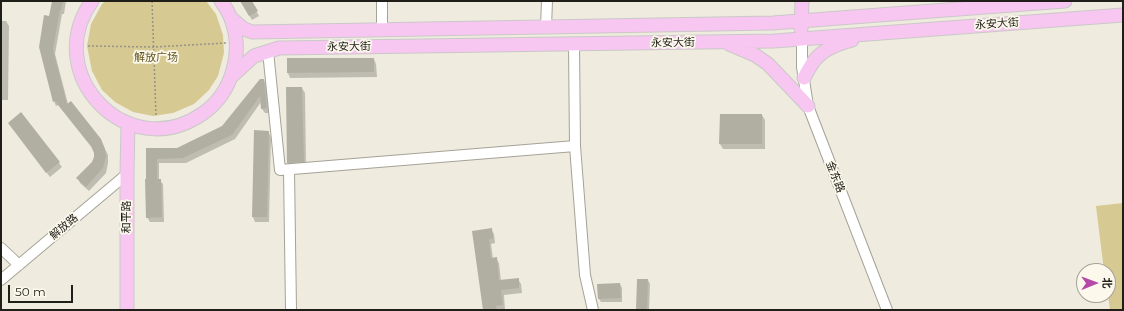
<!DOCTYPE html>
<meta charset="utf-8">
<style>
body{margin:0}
#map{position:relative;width:1124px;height:311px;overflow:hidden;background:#efebdf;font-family:Montserrat,"Noto Sans SC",sans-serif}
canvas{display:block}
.frame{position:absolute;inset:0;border:2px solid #1f1e19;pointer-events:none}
.north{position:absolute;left:1076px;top:263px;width:40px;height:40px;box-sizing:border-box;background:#fcf9ec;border:1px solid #a4a198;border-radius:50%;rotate:89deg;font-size:11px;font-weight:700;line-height:16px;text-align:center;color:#1f1e19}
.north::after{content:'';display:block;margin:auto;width:14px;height:18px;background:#b548a8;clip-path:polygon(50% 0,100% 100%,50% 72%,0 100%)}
.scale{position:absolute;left:8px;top:285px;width:65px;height:18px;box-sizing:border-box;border:2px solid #1f1e19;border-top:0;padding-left:5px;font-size:12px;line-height:14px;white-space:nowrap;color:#1f1e19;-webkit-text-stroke:3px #fcf9ec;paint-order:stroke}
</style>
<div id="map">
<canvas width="1124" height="311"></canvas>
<div class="frame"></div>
<div class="north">北</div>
<div class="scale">50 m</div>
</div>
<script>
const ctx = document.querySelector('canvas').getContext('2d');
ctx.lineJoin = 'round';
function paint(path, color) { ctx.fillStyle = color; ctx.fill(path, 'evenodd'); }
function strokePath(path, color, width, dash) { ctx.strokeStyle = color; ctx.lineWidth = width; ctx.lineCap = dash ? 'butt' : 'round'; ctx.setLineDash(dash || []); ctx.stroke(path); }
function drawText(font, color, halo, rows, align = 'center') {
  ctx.font = font + ' Montserrat,"Noto Sans SC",sans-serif'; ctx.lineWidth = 3.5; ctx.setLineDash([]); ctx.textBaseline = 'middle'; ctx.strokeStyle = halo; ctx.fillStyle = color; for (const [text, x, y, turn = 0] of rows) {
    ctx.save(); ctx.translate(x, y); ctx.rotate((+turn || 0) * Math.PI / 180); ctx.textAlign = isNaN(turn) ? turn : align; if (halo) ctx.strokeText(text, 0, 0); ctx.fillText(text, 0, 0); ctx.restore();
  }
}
paint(new Path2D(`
 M106,1h100l10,13 7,21 1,18 -6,23 -9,14 -15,14 -21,9 -20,3 -20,-4 -18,-10 -13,-12 -10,-19 -5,-25 4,-22 11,-20z
 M1123,203v107h-13l-2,-15v-24h-4l-8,-65z`), '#d7c992');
paint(new Path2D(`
 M53,1h13l-2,13h-2l-7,40 13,50 35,41 5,10v8l-2,10 -17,18 -9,-8 -2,-5 14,-15 3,-5v-6l-2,-3 -35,-44 -2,1 -2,-5 -4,-84z
 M241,1h10l8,15 -7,4z
 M1,21h5l3,5 -1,74h-7z
 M374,59l2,5 1,13 -87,1 -2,-5z
 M264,80l2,5 3,28h-4l-3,-4 -1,-7 -26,37 -49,24h-27v17l4,4 1,38h-14l-3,-5v-68h30l45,-22z
 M302,88l3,5 1,73 -15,1 -3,-4z
 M21,114l41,53 -12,10 -41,-54z
 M720,115h42l3,5v29h-42l-3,-5z
 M268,132l3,5 -2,85h-14l-2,-5z
 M491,229l3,5 1,9 -4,1 2,15 3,-1 3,5 2,18 17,-2 3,5 1,9 -18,2 1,15h-21l-11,-78z
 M648,280l2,4 -1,26h-12z
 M620,284l2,4v14h-21l-2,-3z`), '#0003');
paint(new Path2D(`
 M52,1h11l-2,9h-1l-7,39 14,55 4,-3 30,38 4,10 1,8 -3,11 -17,19 -10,-9 16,-16 2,-5v-4l-3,-7 -36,-45 -2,1 -14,-55 5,-32 5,1z
 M240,1h12l6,10 -9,5z
 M287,58h87v14l-87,1z
 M260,79h4l3,29 -6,1 -1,-13 -28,39 -49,23 -26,1v20h4l1,38 -16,1 -1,-39h1v-31h31l45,-22z
 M286,87h16l2,75 -17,1z
 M21,112l39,50 -14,11 -38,-50z
 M720,114h42v30h-43z
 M254,130l15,1 -2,86h-15z
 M492,228l1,11h-4l2,19 6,-1 2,23 20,-2v10l-18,2 2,15 -7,1 1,4h-14l-11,-79z
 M637,279h11l-1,31h-11z
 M620,283l1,15 -23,1 -1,-15z`), '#b1aea2');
const minor = new Path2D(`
 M382,1v29
 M546,27l1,-26
 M802,39v28l6,39 79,204
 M268,51l12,119 295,-24 -1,-102
 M575,146l10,129 8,35
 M289,170l2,140
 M1,248l18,17
 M1,280l126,-106`);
const major = new Path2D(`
 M92,1c-52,73 36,164 110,113 15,-10 26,-26 31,-44 7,-23 3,-50 -12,-69
 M232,19l12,10 8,3 521,-9 292,-22
 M801,29l1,-28
 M729,44l26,11 13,9 40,42
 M232,76l22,-20 25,-8 495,-7 349,-26
 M804,78c3,-6 6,-12 10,-17 9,-12 24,-17 38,-21
 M127,310v-136l1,-51`);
strokePath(minor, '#a5a296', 12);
strokePath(major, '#c9c9c8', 15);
strokePath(new Path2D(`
 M152,1l4,116
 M88,46l66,1 72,-4`), '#959289', 1.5, [2, 2]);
strokePath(minor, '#fff', 10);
strokePath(major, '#f8c7f1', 13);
drawText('11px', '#1f1e19', '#fcf9ec', [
 ["永安大街",997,24,-4],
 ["永安大街",673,43,-1],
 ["永安大街",349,47,-1],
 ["金东路",835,177,69],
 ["和平路",127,217,-90],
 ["解放路",64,227,-40]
]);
drawText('11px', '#635620', '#fcf9ec', [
 ["解放广场",156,58]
]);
</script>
